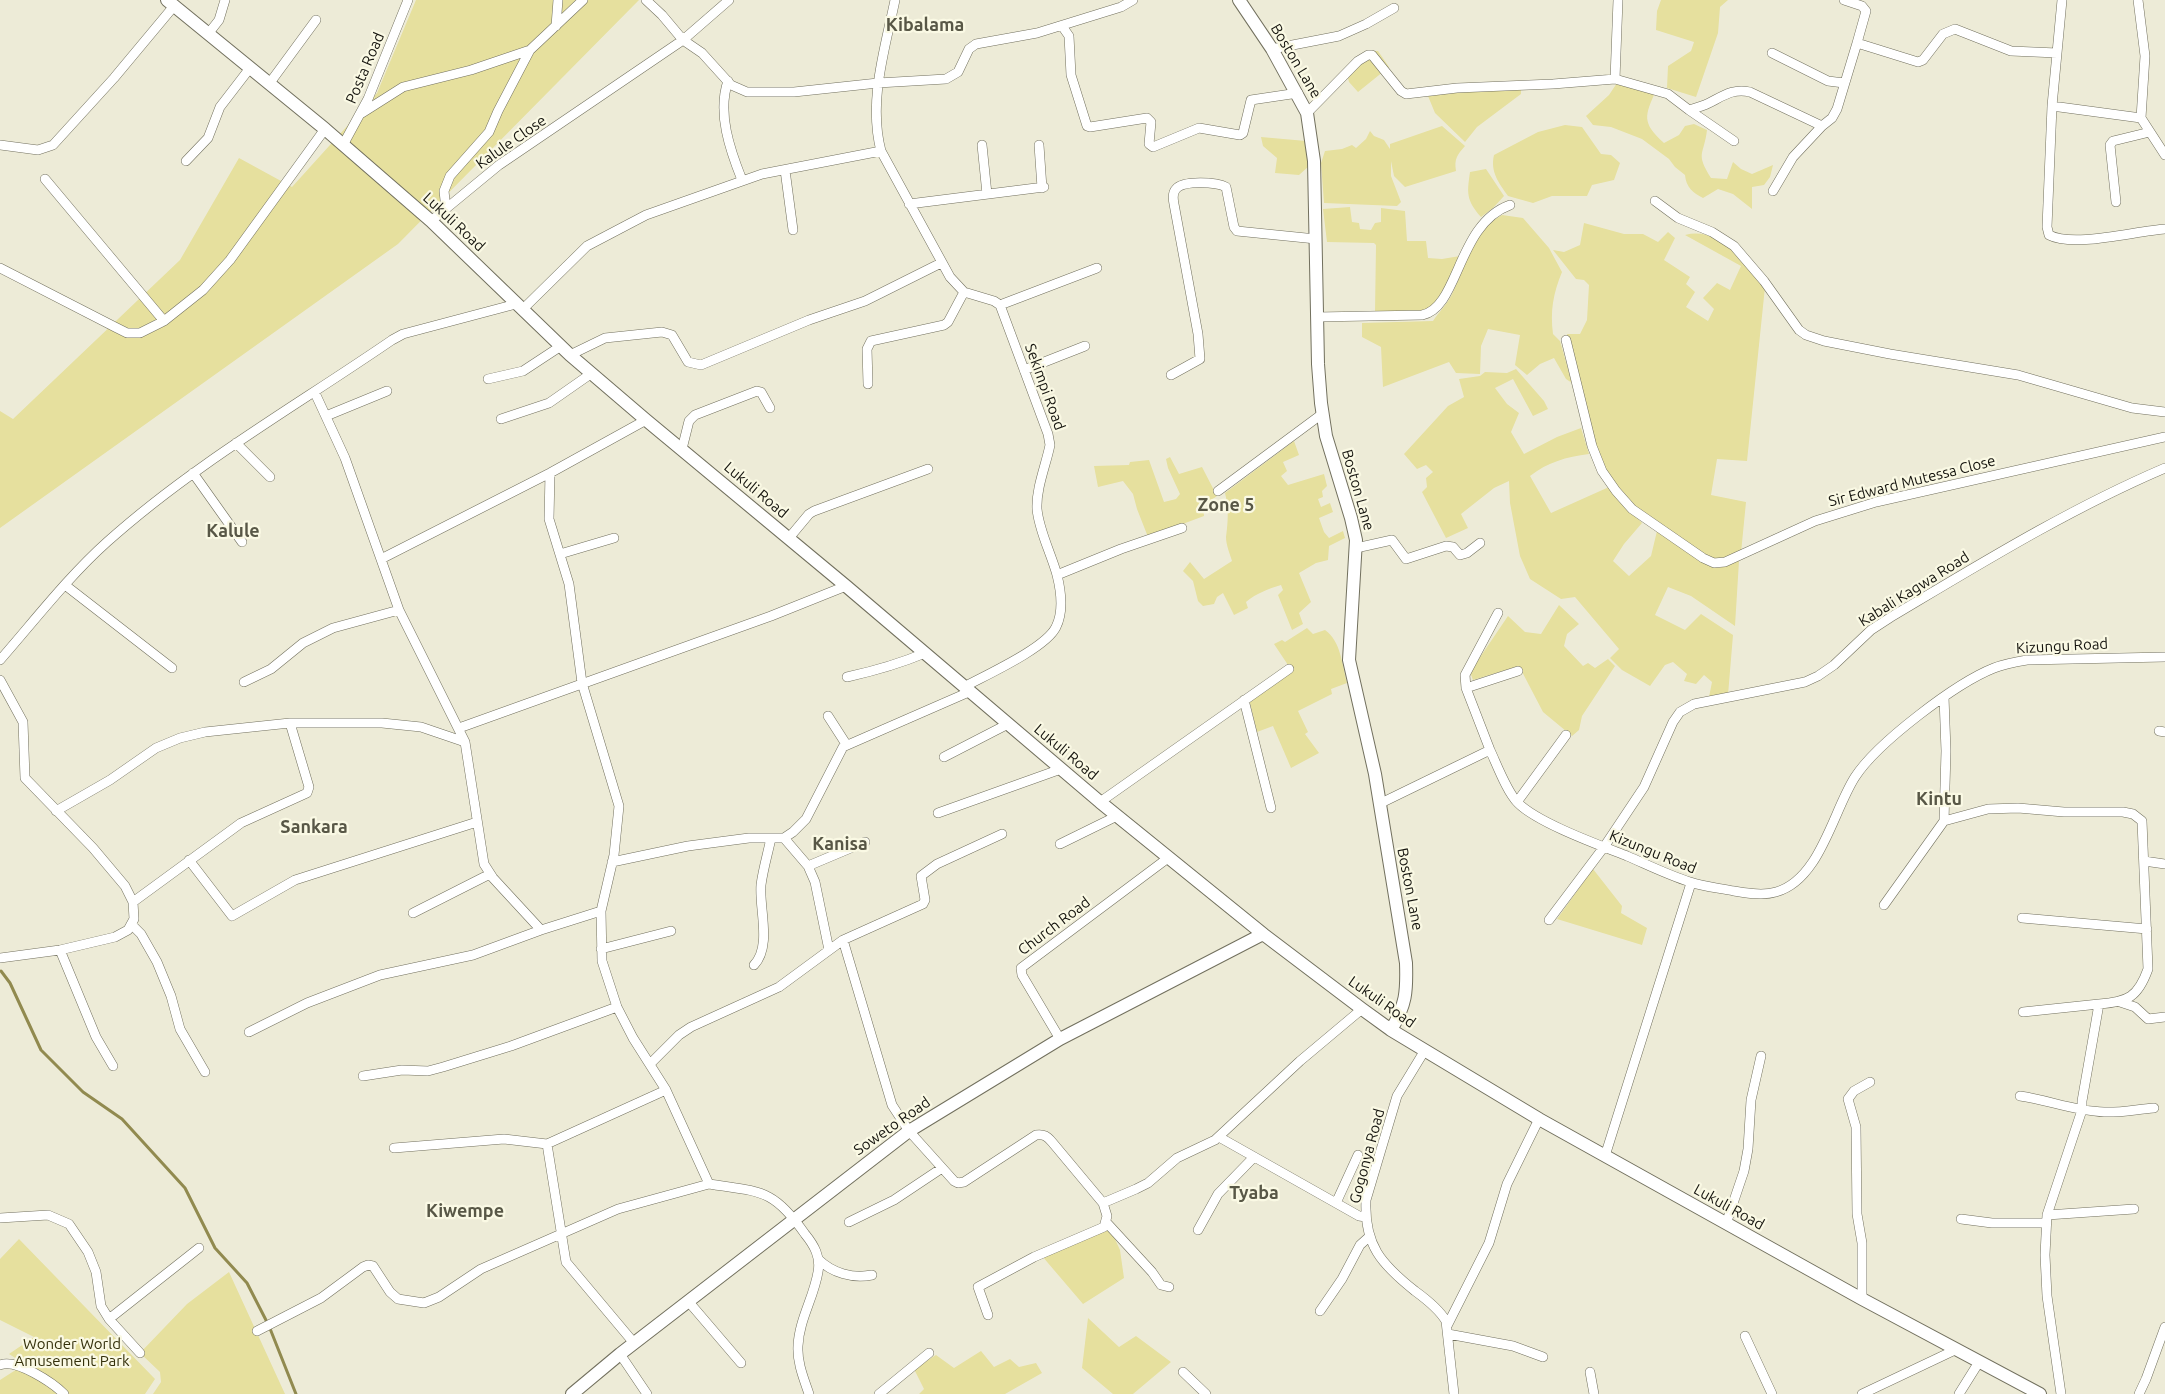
<!DOCTYPE html>
<style>
body{margin:0}
canvas{display:block;background:#edebd7}
</style>
<canvas width="2165" height="1394"></canvas>
<script>
const ctx = document.querySelector('canvas').getContext('2d');
ctx.lineJoin = 'round';
function paint(path, color) { ctx.fillStyle = color; ctx.fill(path, 'evenodd'); }
function strokePath(path, color, width, dash) { ctx.strokeStyle = color; ctx.lineWidth = width; ctx.lineCap = dash ? 'butt' : 'round'; ctx.setLineDash(dash || []); ctx.stroke(path); }
function drawText(font, color, halo, rows, align = 'center') {
  ctx.font = font + ' Ubuntu,sans-serif'; ctx.lineWidth = 4.5; ctx.setLineDash([]); ctx.textBaseline = 'middle'; ctx.strokeStyle = halo; ctx.fillStyle = color; for (const [text, x, y, turn = 0] of rows) {
    ctx.save(); ctx.translate(x, y); ctx.rotate((+turn || 0) * Math.PI / 180); ctx.textAlign = isNaN(turn) ? turn : align; if (halo) ctx.strokeText(text, 0, 0); ctx.fillText(text, 0, 0); ctx.restore();
  }
}
paint(new Path2D(`
 M416,0h223l-241,244 -398,284v-117l13,8 167,-159 59,-102 53,29 85,-94z
 M1661,0h67l-8,7 -2,26 -22,64 -29,-9 1,-22 23,-15 3,-9 -38,-12 1,-19z
 M1373,51h5l11,16 -31,25 -9,-10 -1,-4z
 M1617,83l39,7c-11,26 -15,32 8,53l15,-8 6,-9 9,-2 13,6c-3,26 -12,22 4,48l16,1 6,-17 8,7 11,5 21,-9 -3,12 -6,8 -12,2v22l-19,-15 -15,-5 -15,9c-10,-5 -17,-11 -18,-23l-10,-8 -6,-8 -27,-20 -31,-12 -18,-2 -7,-9 23,-21z
 M1521,88v6l-44,33 -12,15 -30,-29 -7,-17 7,-4z
 M1565,125l17,2 19,27 10,1 9,8 -6,17 -22,5 -5,11h-35l-19,7 -25,-7c-9,-13 -18,-24 -14,-41l44,-23z
 M1442,126l23,20c-8,9 -11,13 -9,25l-51,16 -11,-11 -3,-15v15l10,26 -4,4 -73,-3 -3,-40 4,-12 17,-2 10,-4 4,3 10,-9 4,-8 4,5 10,4 6,9v-5z
 M1261,137l45,4 3,25 -10,9 -24,-2 2,-15 -14,-12z
 M1486,169l18,27 -11,12 -12,9c-15,-17 -14,-24 -11,-45z
 M1350,207l2,15 7,1 1,6 11,1 4,-7 6,-1v-14l24,3 2,30h19l2,17 14,1 18,-3 -21,46 -13,9 -51,1 1,-67 -2,-2 -47,-1 -4,-33z
 M1502,215l21,3 26,30 13,24c-9,22 -12,39 -9,62l7,7 12,42 -6,-4 -12,-21 -14,6 -13,11 -12,-10 5,-30 -32,-6 -7,17 -1,28 -24,-1 -7,-11 -66,25 -2,-40 -19,-10v-14l71,-2c6,-9 16,-19 20,-29 14,-29 19,-61 49,-77z
 M1584,223l40,11h19l15,8 10,-10 7,6 -11,22 26,17 -4,7 9,8 -9,15 22,14 6,-12 -11,-11 14,-15 13,7 11,-24 -56,-31c35,-9 60,28 80,52l-18,174 -30,-2 -6,36 35,7 -5,51 -26,7 -10,-3c-42,-30 -87,-54 -108,-104l-30,-119h13l7,-14 2,-35 -5,-5 -8,-1 -23,-29 11,2 16,-7z
 M1516,369l28,32 4,8 -15,7 -20,-37 -18,9 12,16 12,9 -8,19 13,22 33,-17 24,-9 8,26c-23,3 -41,8 -59,22l21,37 58,-26 33,36 -18,21 -11,17 16,15 22,-20 6,-25 43,29 19,8 20,-7 -4,65 -44,-30 -23,-9 -13,28 30,15 16,-16 32,21 -5,60 -19,2 3,-15 -8,-7 -8,9 -12,-3 3,-7 -14,-12 -8,3 -15,21 -28,-16 -12,-12 9,-9 -44,-52 -14,2 -31,-20 -10,-23 -10,-53 -1,-22 -15,7 -33,26 7,14 -22,10 -24,-46 5,-5 -1,-9 7,-6 -7,-7 -9,4 -13,-15 44,-48 16,-9 -5,-18 21,-3 5,-4 22,1z
 M1294,441l5,14 -16,7 4,9 -6,5 7,9 36,-11 3,12 -5,5 1,6 -5,2 3,8 9,-4 3,9 -14,6 5,14 5,6 14,-7 2,7 -16,8 -1,14 -12,3 -17,10 12,29 -12,11 4,11 -11,6 -14,-35 5,-5 -2,-5c-13,4 -24,8 -35,17l2,6 -14,7 -11,-22 -6,4 -3,7 -11,2 -5,-5 -5,-20 -10,-10 7,-9 14,17 28,-18c-2,-7 -6,-16 -6,-24 2,-15 3,-28 -1,-44z
 M1170,457l9,17 23,-7 15,29 -14,10 1,10 -56,21 -11,-28 -4,-15 -10,-13 -25,6 -4,-21 35,-1 1,-3 19,-2 15,42 12,-3 4,-5 -12,-26 -2,-9z
 M1559,605l20,19 -12,10 -3,12 19,20 5,-3 7,5 13,-9 7,7 -33,50 -3,14 -7,6 -29,-24 -24,-46 -46,14 -3,-8 38,-56 17,16 16,2z
 M1307,628l6,6 12,-4c16,11 17,35 22,53l-16,6 1,5 -34,17 10,21 -3,2 14,19 -28,15 -18,-42 -16,6 -8,-33 42,-26 1,-2 -18,-27 8,-4 3,2z
 M1593,869l29,37 -1,7 26,15 -5,17 -85,-26z
 M1109,1226l11,24 4,28 -41,26 -41,-48z
 M19,1239l136,140 -10,15h-145v-14l25,-16 -16,-10 25,-17 -34,-17v-61z
 M229,1272l56,122h-132l8,-12 -1,-10 -20,-19 47,-49z
 M1088,1318l31,29 17,-11 35,26 -38,32h-20l-31,-26z
 M981,1351l13,16 16,-8 9,8 17,-4 6,10 -37,21h-86l5,-5 -10,-20 22,-14 18,13z`), '#e6e09e');
strokePath(new Path2D(`
 M1,971l9,12 31,67 42,42 39,27 63,69 30,60 32,35 22,43 27,68`), '#918a4f', 3);
const street = new Path2D(`
 M646,0l16,15 21,25 19,13 29,32 16,7h47l84,-9 68,-4 12,-7 11,-23 7,-5 61,-11 84,-26 12,-7
 M895,0c-10,49 -27,101 -14,151l69,126 14,15 30,9 6,4 48,129 2,11c-4,20 -14,43 -13,64 2,22 14,44 20,66 4,16 7,36 -1,52 -10,21 -70,48 -92,60
 M1844,0l18,6 4,5 -9,32
 M2062,0l-10,106 -5,121 2,8c25,13 86,-4 116,-6
 M2138,0l7,56 -4,62
 M556,26l2,-26
 M1062,26l7,10 2,39 16,51 3,1 57,-9 4,4 -2,22 4,3 46,-19 41,7 3,-2 8,-33 47,-7
 M208,34l11,-14 6,-20
 M1272,49l67,-13 27,-12 28,-16
 M1772,53l56,28 16,2
 M1615,79l3,-79
 M728,81c-11,32 2,69 14,99
 M269,84l47,-64
 M2052,106l89,12 24,37
 M1689,110l45,31
 M362,113l41,-26 68,-17 59,-20
 M1307,113l51,-52 10,-6h4l29,36 5,3 51,-6 96,-4 62,-5 53,15 21,16c7,-2 14,-4 20,-7 14,-7 24,-15 41,-11l72,34 10,-8 5,-9 20,-66 61,19 5,-2 20,-26 12,-5 56,22 46,2
 M0,145l38,5 15,-5 61,-67 60,-72
 M343,145l25,-46 40,-99
 M982,145l5,49
 M1039,145l3,43
 M186,161l22,-23 12,-31 30,-39
 M785,170l8,60
 M45,179l119,142
 M1773,191l20,-34 29,-31
 M1655,201l23,17 34,14 22,14 30,35 35,49 7,5 18,6 66,13 128,21 114,33 33,4
 M2116,202l-6,-57 3,-4 37,-9
 M909,204l135,-17
 M446,209l-2,-18 6,-15 39,-44 9,-21 32,-61 53,-50
 M431,221l68,-56 184,-125 46,-40
 M0,268l115,59 12,6h13l24,-12 39,-31 27,-30 95,-131
 M1000,305l97,-37
 M522,310l65,-64 59,-31 116,-41 119,-23
 M1317,317l105,-2c37,-7 35,-91 88,-110
 M1566,340l26,106 10,25 14,20 16,18 71,49 11,5 11,-1 90,-41 61,-19 289,-65
 M570,355l35,-17 57,-6 10,3 16,27 13,3 108,-45 56,-19 76,-38
 M1024,370l61,-24
 M1171,375l29,-16 -2,-25 -24,-130c-1,-5 -2,-11 2,-15 7,-9 41,-7 50,-2l8,40 3,4 79,8
 M488,379l35,-8 38,-25
 M868,384l-1,-35 4,-8 73,-16 4,-3 16,-30
 M315,393l30,65 54,152 66,132 19,122 9,14 48,52
 M326,416l61,-25
 M501,419l48,-16 43,-30
 M236,443l34,34
 M682,449l7,-28 6,-6 62,-24 4,1 9,16
 M193,473l49,69
 M550,473l-1,46 20,65 13,99 37,123 -5,49 -13,56 1,50 15,46 16,31 33,52 43,94c51,8 64,4 96,50 9,11 16,23 13,38 -4,25 -19,48 -20,74 -1,17 6,33 11,48
 M1218,491l104,-77
 M789,538l20,-24 5,-3 114,-42
 M1356,548l36,-8 14,19 40,-13 7,1 7,8 7,-2 13,-10
 M560,554l54,-16
 M381,559l169,-86 96,-53
 M1057,575l64,-26 61,-21
 M65,585l107,83
 M0,660c35,-40 68,-83 107,-118 87,-78 189,-136 285,-202l11,-6 113,-30
 M847,677c27,-6 52,-13 78,-24
 M0,680l23,42 2,56 68,70 32,38 8,16 1,17 -6,11 -13,7 -55,13 -60,8
 M244,682l27,-13 32,-26 30,-15 66,-18
 M1466,688l52,-17
 M1244,700l27,108
 M828,716l18,28
 M459,728l312,-112 75,-30
 M2159,731l6,1
 M1490,750l-24,-62 -1,-13 33,-62
 M944,757l64,-33
 M1100,802l189,-133
 M1517,802l49,-67
 M1379,804l111,-54c7,15 17,42 28,53 20,20 81,42 109,53 21,9 41,19 63,26 14,5 30,6 44,9 13,2 29,5 42,1 44,-12 57,-81 79,-115 22,-34 101,-94 139,-109 10,-4 21,-6 33,-8l138,-3
 M56,811l54,-31 46,-32 24,-10 25,-6 85,-9h92l39,4 44,15
 M938,813l123,-44
 M1944,821l44,-12 30,-1 46,4h59l10,2 9,7 6,148c-10,28 -20,33 -49,35l-17,97v9l-35,105 -2,40 2,41 14,98
 M784,838l24,28 7,16 14,68
 M1060,844l57,-28
 M189,860l43,56 63,-36 182,-58
 M2144,861l21,3
 M612,862l76,-16 61,-8h35l9,-6 13,-13 37,-72 126,-55
 M808,866l57,-24
 M133,902l108,-79 66,-30 2,-6 -19,-64
 M1884,905l60,-84 2,-70 -2,-54
 M413,913l77,-39
 M2022,918l125,11
 M1549,920l55,-73 40,-60 29,-65 7,-10 14,-8 111,-22 13,-6 16,-11 37,-35 20,-13c89,-53 178,-108 274,-149
 M132,925l9,9 16,28 14,34 9,33 25,43
 M843,940l49,165 17,26 45,50 4,2 6,-1 72,-47c8,-1 11,1 16,7l51,61 4,13 -3,11 -70,30 -56,30 10,28
 M601,949l70,-18
 M60,950l36,87 17,29
 M754,965c18,-19 5,-56 7,-80 2,-16 7,-32 10,-47
 M2120,1002l15,5 13,12 17,-2
 M2023,1012l76,-8
 M249,1032l58,-29 73,-28 93,-20 68,-25 60,-19
 M1060,1039l-38,-64 -1,-7 147,-110
 M1425,1050l-28,46 -31,104c-2,45 15,64 49,91 11,8 24,18 31,30l8,73
 M651,1063l28,-28 12,-8 88,-40 64,-47 80,-36 2,-4 -4,-24 16,-12 65,-30
 M363,1076l39,-6 26,1 15,-4 68,-21 106,-39
 M2020,1096c28,4 55,15 84,16 16,1 34,-3 50,-4
 M1219,1137l140,79 7,1
 M547,1144l19,118 68,81
 M394,1148l110,-9 43,5 119,-54
 M1605,1156l86,-273
 M1103,1203l33,-14 12,-6 29,-25 38,-18 85,-79 62,-52
 M1336,1203l22,-48
 M2047,1215l87,-6
 M0,1218l48,-3 21,9 19,28 8,20 5,34 8,13 31,34
 M1961,1219l31,4h54
 M849,1222l45,-22 48,-32
 M1106,1222l46,50 9,13 8,2
 M1726,1224l18,-53 4,-22 3,-49 10,-44
 M1198,1230l20,-36 36,-37
 M818,1259c14,14 35,20 54,16
 M1862,1299v-56l-5,-29 -1,-87 -8,-28 6,-8 16,-9
 M688,1301l53,62
 M1320,1311l22,-32 18,-34 10,-9
 M109,1319l90,-71
 M1447,1326l42,-83 18,-59 32,-65
 M257,1331l64,-33 42,-31 5,-2 5,1 17,26 8,7 26,4 15,-6 42,-28 137,-60 91,-25
 M1448,1334l65,12 30,11
 M1745,1336l27,58
 M620,1354l27,40
 M0,1365c16,-7 53,18 64,29
 M1183,1372l23,22
 M1590,1372l4,22
 M879,1394l50,-41
 M1862,1394l93,-44
 M1959,1394l20,-32
 M2139,1394l7,-15 19,-52`);
const secondary = new Path2D(`
 M167,0l158,129 106,92 139,134 76,65 200,166 254,216 163,132 99,75 29,21 148,89 323,180 178,95
 M1239,0l33,49 35,64 7,48 4,203 3,39 5,33 25,82 5,22 -7,120 26,114 31,189c1,29 0,42 -15,67
 M572,1394l48,-40 289,-223 151,-92 203,-105`);
strokePath(street, '#72705e', 10);
strokePath(secondary, '#72705e', 14);
strokePath(street, '#fff', 9);
strokePath(secondary, '#fff', 12);
drawText('15px', '#15140e', '#faf9e4', [
 ["Boston Lane",1296,61,59],
 ["Posta Road",365,68,-67],
 ["Kalule Close",511,142,-35],
 ["Lukuli Road",454,222,43],
 ["Sekimpi Road",1045,387,70],
 ["Sir Edward Mutessa Close",1912,481,-14],
 ["Lukuli Road",756,490,40],
 ["Boston Lane",1358,490,74],
 ["Kabali Kagwa Road",1914,589,-32],
 ["Kizungu Road",2062,646,-3],
 ["Lukuli Road",1066,752,40],
 ["Kizungu Road",1653,852,22],
 ["Boston Lane",1410,889,79],
 ["Church Road",1054,926,-37],
 ["Lukuli Road",1382,1002,35],
 ["Soweto Road",892,1126,-35],
 ["Gogonya Road",1367,1156,-75],
 ["Lukuli Road",1729,1207,29]
]);
drawText('15px', '#34300b', '#faf9e4', [
 ["Wonder World",72,1344],
 ["Amusement Park",72,1361]
]);
drawText('bold 18px', '#585746', '#faf9e4', [
 ["Kibalama",925,25],
 ["Zone 5",1226,505],
 ["Kalule",233,531],
 ["Kintu",1939,799],
 ["Sankara",314,827],
 ["Kanisa",840,844],
 ["Tyaba",1254,1193],
 ["Kiwempe",465,1211]
]);
</script>
